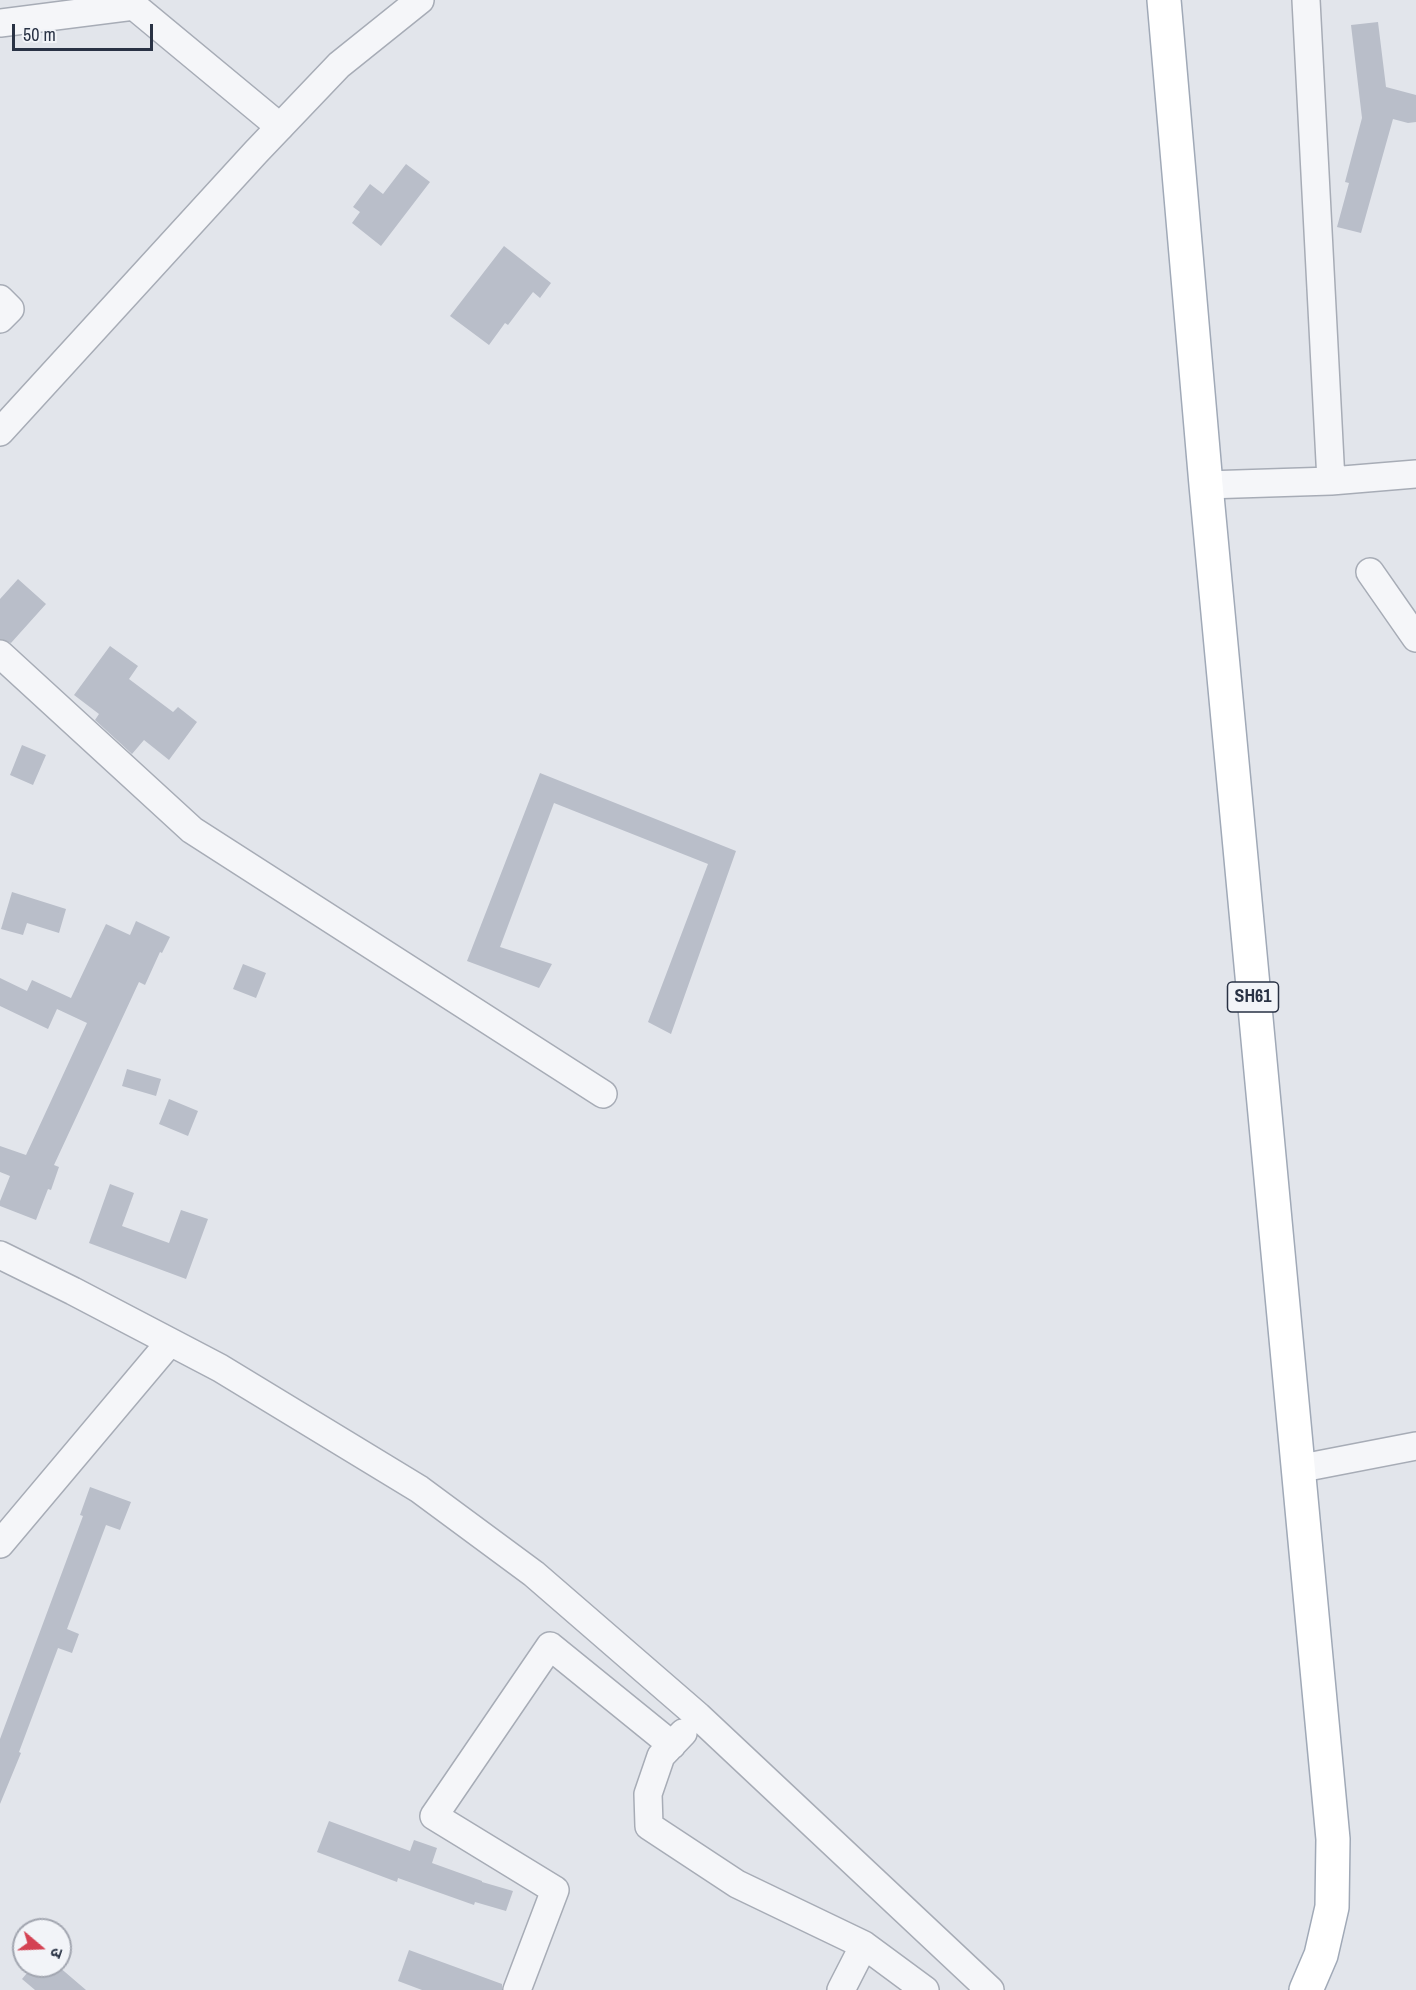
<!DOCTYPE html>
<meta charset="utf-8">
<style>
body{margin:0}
#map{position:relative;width:1416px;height:1990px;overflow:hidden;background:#e2e5eb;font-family:"Archivo Narrow","Noto Sans Devanagari",sans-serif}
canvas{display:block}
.north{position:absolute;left:12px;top:1918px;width:60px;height:60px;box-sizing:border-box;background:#f2f4f8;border:2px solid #a2a6b0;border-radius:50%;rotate:109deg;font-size:16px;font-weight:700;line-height:24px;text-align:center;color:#293244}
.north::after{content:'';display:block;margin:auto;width:21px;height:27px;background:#d44253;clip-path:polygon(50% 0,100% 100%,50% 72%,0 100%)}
.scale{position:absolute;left:12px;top:24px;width:141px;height:27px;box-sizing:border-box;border:3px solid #293244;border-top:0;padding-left:8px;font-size:18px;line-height:21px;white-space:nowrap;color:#293244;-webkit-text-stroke:4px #f2f4f8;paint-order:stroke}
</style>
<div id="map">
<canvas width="1416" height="1990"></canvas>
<div class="north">उ</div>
<div class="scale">50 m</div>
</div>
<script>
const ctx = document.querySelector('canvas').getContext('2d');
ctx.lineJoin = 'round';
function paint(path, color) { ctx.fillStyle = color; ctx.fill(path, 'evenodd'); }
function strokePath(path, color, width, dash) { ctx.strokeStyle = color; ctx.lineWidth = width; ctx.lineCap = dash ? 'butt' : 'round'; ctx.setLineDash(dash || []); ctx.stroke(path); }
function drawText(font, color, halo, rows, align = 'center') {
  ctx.font = font + ' "Archivo Narrow",sans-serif'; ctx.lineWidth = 4.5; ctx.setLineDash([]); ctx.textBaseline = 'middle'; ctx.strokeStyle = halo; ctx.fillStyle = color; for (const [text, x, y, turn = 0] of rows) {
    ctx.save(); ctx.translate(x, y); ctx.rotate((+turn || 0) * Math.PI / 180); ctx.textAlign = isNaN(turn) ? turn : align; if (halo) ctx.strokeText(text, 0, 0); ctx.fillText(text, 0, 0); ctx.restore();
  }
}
paint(new Path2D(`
 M1378,22l8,65 30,8v27l-8,1 -15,-4 -32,114 -24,-6 12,-44 -4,-1 17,-64 -11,-93z
 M406,164l24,18 -49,64 -29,-23 8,-11 -7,-5 17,-23 13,10z
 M504,246l47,37 -11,15 -7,-6 -25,33 -3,-2 -16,22 -39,-29z
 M18,579l28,25 -35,39 -11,-4v-40z
 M110,646l28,20 -9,13 44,33 5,-5 19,15 -28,38 -25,-20 -12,14 -37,-34 4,-6 -25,-19z
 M22,745l24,10 -13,30 -23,-10z
 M540,773l196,78 -65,183 -23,-12 60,-158 -154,-61 -54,144 52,17 -13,24 -72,-27z
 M12,892l54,17 -7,24 -32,-10 -4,12 -22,-6z
 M136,921l34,16 -8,16 -2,-1 -15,33 -6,-3 -85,183 5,2 -8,23 -3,-1 -12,31 -36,-14v-5l10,-25 -10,-4v-26l26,9 61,-132 -30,-14 -9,20 -48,-23v-28l27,13 5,-11 39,18 35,-74 24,11z
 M243,964l23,9 -10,25 -23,-9z
 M127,1069l34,10 -5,17 -34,-10z
 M169,1099l29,12 -10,25 -29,-12z
 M110,1184l24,9 -12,33 47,17 12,-33 27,9 -22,60 -97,-36z
 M90,1487l41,15 -11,28 -14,-5 -39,104 12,5 -7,19 -14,-5 -39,104 2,1 -21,51v-65l83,-223 -3,-1z
 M329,1821l81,30 4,-11 23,8 -5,15 50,18v1l31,9 -7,20 -31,-9 -1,3 -76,-27 -1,4 -80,-30z
 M409,1950l93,34v6h-80l-24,-9z
 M33,1966h25l28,24h-51l-13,-11z`), '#b9bec9');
const minor = new Path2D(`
 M1306,0l25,481
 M0,23l134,-17 146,121
 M0,299l10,10 -10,10
 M0,432l256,-280 83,-87 81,-65
 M1206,485l125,-4 85,-7
 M1370,572l46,66
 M0,654l192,176 411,264
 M0,1255l73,36 147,77 199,121 115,85 164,142 292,274
 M1297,1469l119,-23
 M0,1544l170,-202
 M683,1733l-22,23 -13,38 1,32 88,58 127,61 -23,45
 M864,1945l61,45
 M517,1990l38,-100 -121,-74 116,-170 122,99`);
const major = new Path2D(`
 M1164,0l42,485 127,1354 -1,68 -11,48 -15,35`);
strokePath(minor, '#a7acb6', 30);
strokePath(major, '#a0a9b7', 36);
strokePath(minor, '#f5f6f9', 27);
strokePath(major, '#fff', 33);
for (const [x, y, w] of [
 [1253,997,51]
]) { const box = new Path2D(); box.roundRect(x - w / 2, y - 15, w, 30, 4.5); ctx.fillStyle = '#f2f4f8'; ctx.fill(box); strokePath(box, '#293244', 1.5); }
drawText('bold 18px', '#293244', null, [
 ["SH61",1253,997]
]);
</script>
